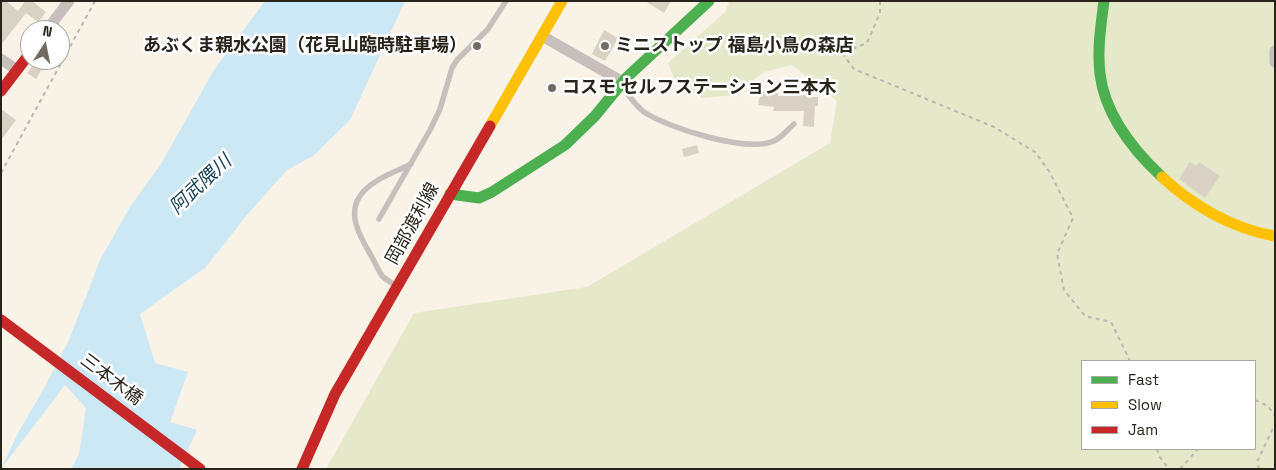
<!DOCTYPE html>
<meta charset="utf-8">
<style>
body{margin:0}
#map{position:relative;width:1276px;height:470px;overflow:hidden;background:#f8f2e7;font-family:"Space Grotesk",sans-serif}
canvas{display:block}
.frame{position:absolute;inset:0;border:2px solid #28241b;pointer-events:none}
.legend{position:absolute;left:1081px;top:360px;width:175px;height:90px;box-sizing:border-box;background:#fff;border:1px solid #a9a7a4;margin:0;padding:6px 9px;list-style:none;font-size:15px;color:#28241b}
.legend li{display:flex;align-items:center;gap:10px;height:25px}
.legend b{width:25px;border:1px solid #a9a7a4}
.north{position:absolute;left:20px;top:20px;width:50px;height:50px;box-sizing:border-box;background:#fff;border:1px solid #a9a7a4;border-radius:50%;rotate:11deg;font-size:14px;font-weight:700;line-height:20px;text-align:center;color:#28241b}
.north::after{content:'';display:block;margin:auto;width:18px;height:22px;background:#716c62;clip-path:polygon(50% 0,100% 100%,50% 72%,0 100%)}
</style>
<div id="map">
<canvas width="1276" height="470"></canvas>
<div class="frame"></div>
<ul class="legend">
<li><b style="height:6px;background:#4caf50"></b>Fast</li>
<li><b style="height:6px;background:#ffc107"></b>Slow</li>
<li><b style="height:6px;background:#c62828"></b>Jam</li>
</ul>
<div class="north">N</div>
</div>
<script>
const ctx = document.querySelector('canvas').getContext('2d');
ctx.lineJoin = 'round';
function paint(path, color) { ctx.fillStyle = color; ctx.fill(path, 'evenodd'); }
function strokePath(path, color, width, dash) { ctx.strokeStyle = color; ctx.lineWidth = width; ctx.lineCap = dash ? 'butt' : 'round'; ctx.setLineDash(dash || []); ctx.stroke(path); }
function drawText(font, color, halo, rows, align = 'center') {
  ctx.font = font + ' "Space Grotesk","Noto Sans JP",sans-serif'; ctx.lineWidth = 5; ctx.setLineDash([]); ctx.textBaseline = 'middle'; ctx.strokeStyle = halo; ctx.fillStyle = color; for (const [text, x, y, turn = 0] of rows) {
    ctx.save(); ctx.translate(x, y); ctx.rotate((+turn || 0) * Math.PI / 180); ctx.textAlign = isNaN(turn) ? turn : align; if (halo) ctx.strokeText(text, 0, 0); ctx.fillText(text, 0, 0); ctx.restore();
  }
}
paint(new Path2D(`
 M730,1h545v468h-949l88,-156 173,-26 243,-144 7,-42 -45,-36 -28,7 -30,23 -32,3 -26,-15 -8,-20 57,-51zM1082,361h173v88h-173z`), '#e6e8ca');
paint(new Path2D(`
 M265,1h140l-55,119 -37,36 -26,14 -41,46 -40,51 -66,47 15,49 33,9 -18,50 27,8 -18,39h-108l8,-15 7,-46 -21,-23 -64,84 18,-38 23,-39 27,-52 31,-80 30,-53 31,-43 53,-94z`), '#cce8f5');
paint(new Path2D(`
 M1,1h5l12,10 7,-10h7l14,11 -8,10 -12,-9 -25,32z
 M645,1h26l-7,12z
 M604,30l14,8 -13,23 -13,-7z
 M37,60h10l-11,19 -9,-6z
 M761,91l17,2v3l34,-1 1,2h5v9h-3l-1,21 -11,-1 1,-15h-31l1,-4 -16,-2z
 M1,109l15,11 -15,20z
 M697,145l2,8 -15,4 -2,-8z
 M1190,162l6,4 3,-4 21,14 -15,22 -26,-19z`), '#d9d2c4');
strokePath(new Path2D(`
 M880,1v12l-13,30 -25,10 12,16 140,58 41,25 14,19 24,47 -16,36 7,36 21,26 26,6 19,39
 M1,173l94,-172
 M1255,400l13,6 7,10
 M1157,449l2,7 10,13
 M1180,469l18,-20
 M1259,469l-2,-7 18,-38`), '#bdb6b2', 2, [4, 4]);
strokePath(new Path2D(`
 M621,86c7,8 14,19 23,26 24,16 103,41 130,29 7,-3 14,-12 20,-17
 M379,219l51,-89 10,-21 12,-41 5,-8 31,-31 18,-28
 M396,286c-4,-3 -9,-6 -13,-9 -4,-5 -8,-14 -11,-20 -12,-20 -28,-46 -8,-66 12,-13 32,-19 47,-27`), '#c8bfbc', 5.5);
strokePath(new Path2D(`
 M47,30l22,-29
 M542,36l81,46
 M1275,51v11
 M1,59l16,11`), '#c8bfbc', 11);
strokePath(new Path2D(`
 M1104,1c-3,24 -7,48 -4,73 5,40 33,76 62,103
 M450,194l29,4 13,-6 73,-47 30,-29 31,-38 83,-77`), '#4caf50', 11);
strokePath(new Path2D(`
 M490,126l72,-125
 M1162,177c31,29 71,52 113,59`), '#ffc107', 11);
strokePath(new Path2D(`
 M1,91l29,-38
 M1,320l199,149
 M302,469l33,-75 155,-268`), '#c62828', 11);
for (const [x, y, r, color] of [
 [477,46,5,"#716c62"],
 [605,46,5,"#716c62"],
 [552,88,5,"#716c62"]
]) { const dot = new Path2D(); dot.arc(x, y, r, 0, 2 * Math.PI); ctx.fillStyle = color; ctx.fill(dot); strokePath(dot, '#fff', 2); }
drawText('bold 18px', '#28241b', '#fff', [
 ["あぶくま親水公園（花見山臨時駐車場）",467,46,"right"],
 ["ミニストップ 福島小鳥の森店",615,46],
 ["コスモ セルフステーション三本木",562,88]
], 'left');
drawText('18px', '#28241b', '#fff', [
 ["岡部渡利線",413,224,-61],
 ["三本木橋",111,380,37]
]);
drawText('italic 19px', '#164257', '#fff', [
 ["阿武隈川",201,185,-43]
]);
</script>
